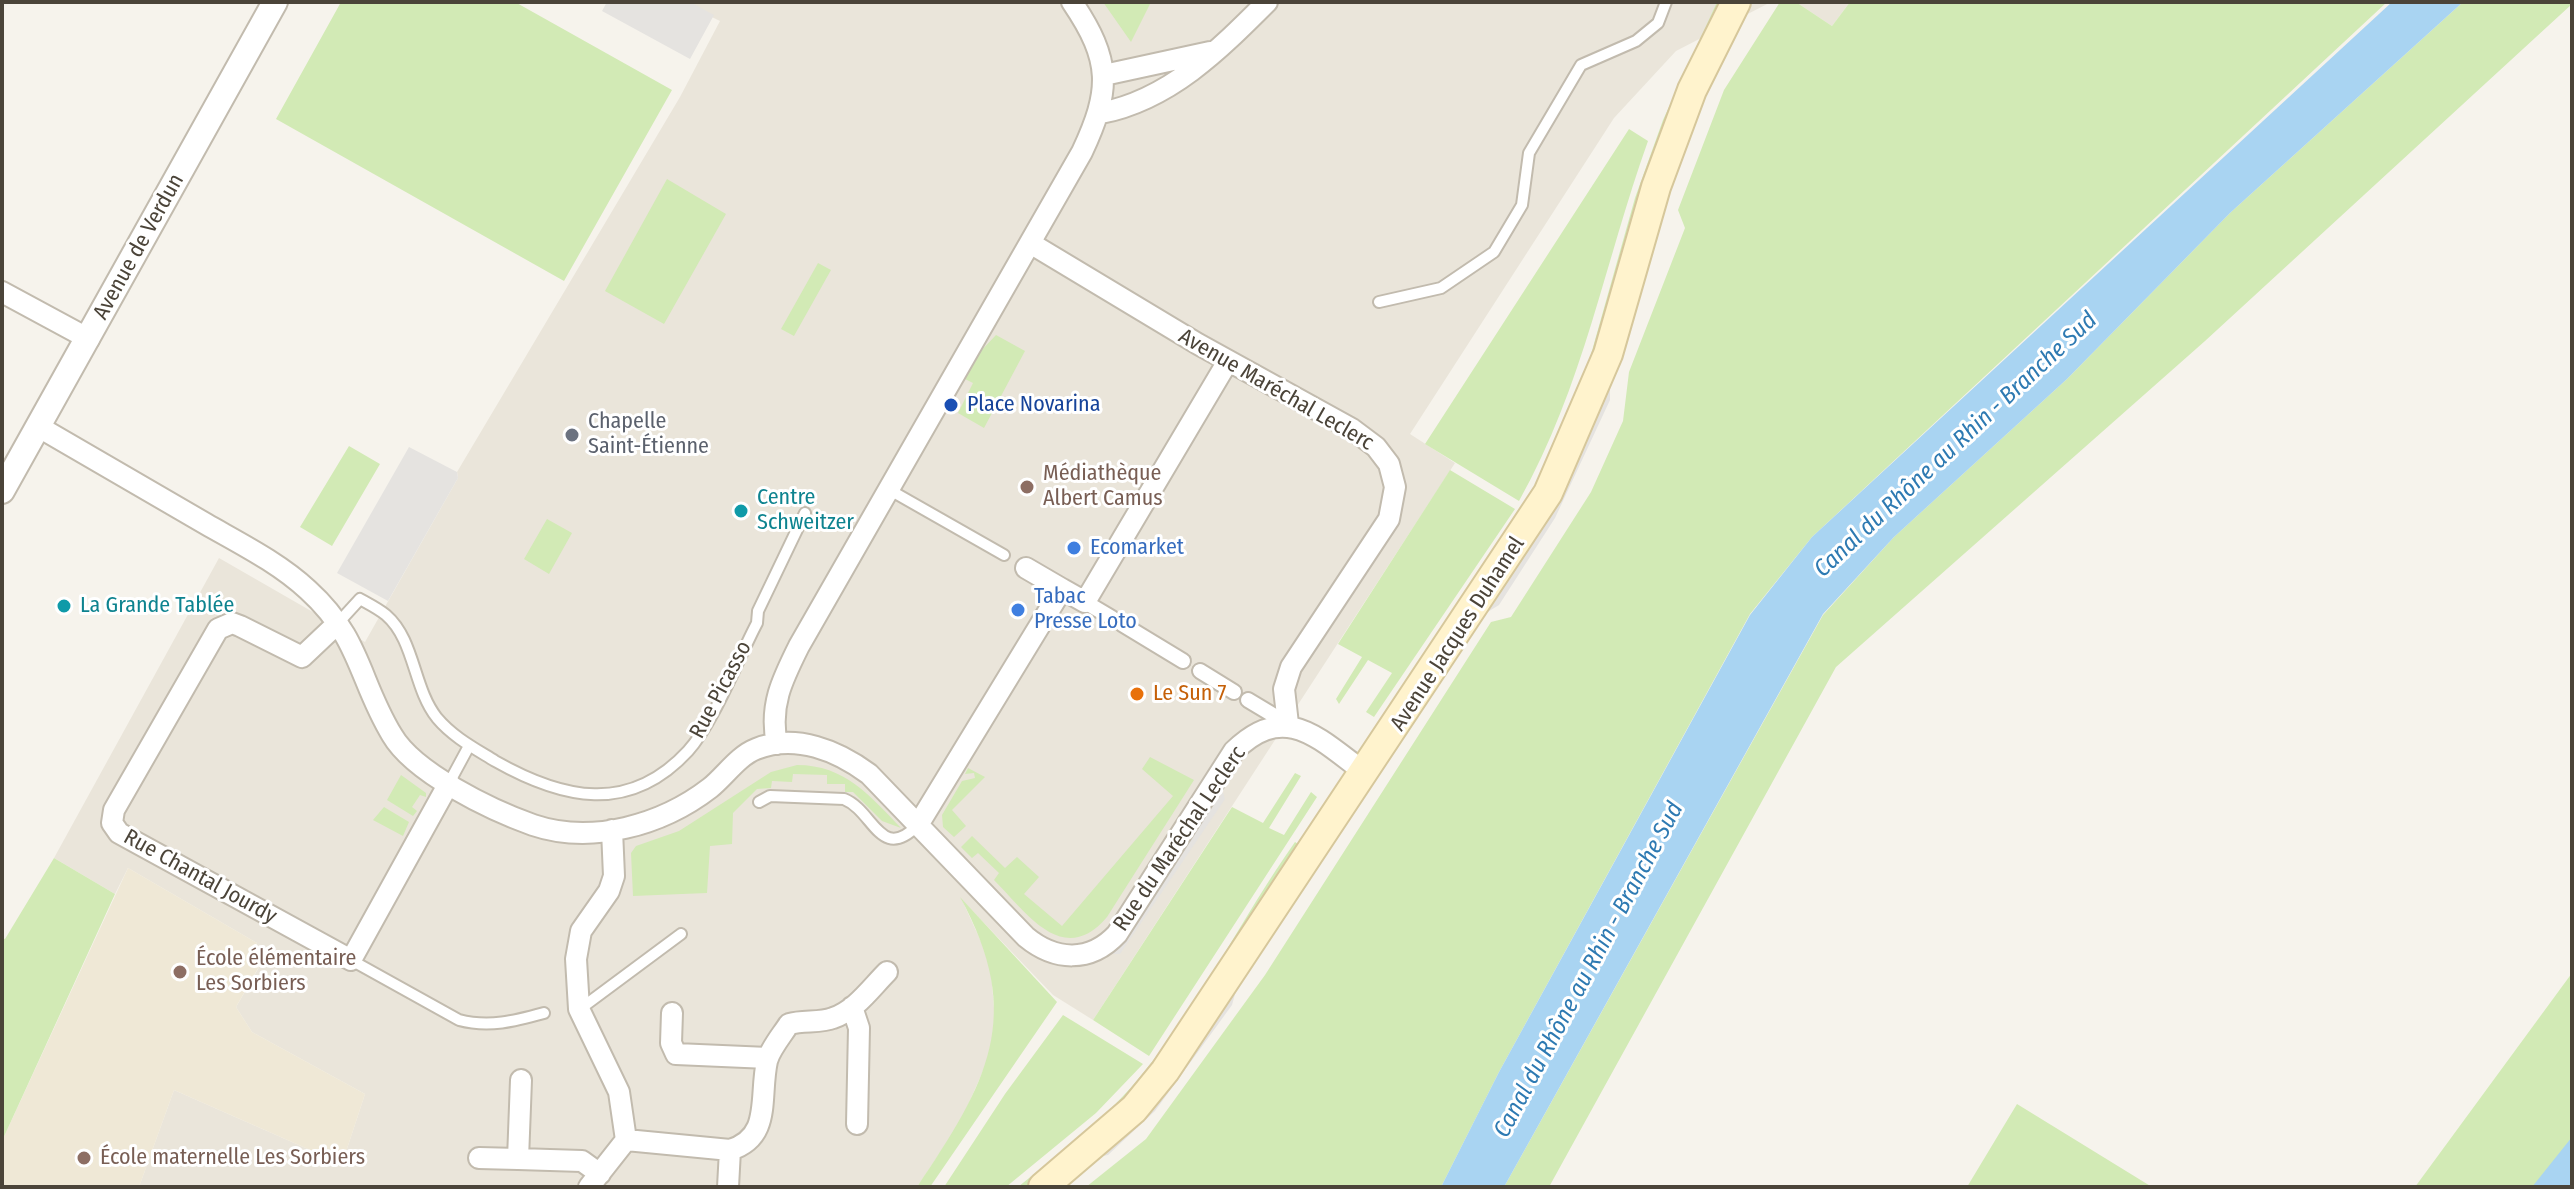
<!DOCTYPE html>
<meta charset="utf-8">
<style>
body{margin:0}
#map{position:relative;width:2574px;height:1189px;overflow:hidden;background:#f6f3ec;font-family:"Fira Sans Condensed",sans-serif}
canvas{display:block}
.frame{position:absolute;inset:0;border:4px solid #4b4439;pointer-events:none}
</style>
<div id="map">
<canvas width="2574" height="1189"></canvas>
<div class="frame"></div>
</div>
<script>
const ctx = document.querySelector('canvas').getContext('2d');
ctx.lineJoin = 'round';
function paint(path, color) { ctx.fillStyle = color; ctx.fill(path, 'evenodd'); }
function strokePath(path, color, width, dash) { ctx.strokeStyle = color; ctx.lineWidth = width; ctx.lineCap = dash ? 'butt' : 'round'; ctx.setLineDash(dash || []); ctx.stroke(path); }
function drawText(font, color, halo, rows, align = 'center') {
  ctx.font = font + ' "Fira Sans Condensed",sans-serif'; ctx.lineWidth = 6; ctx.setLineDash([]); ctx.textBaseline = 'middle'; ctx.strokeStyle = halo; ctx.fillStyle = color; for (const [text, x, y, turn = 0] of rows) {
    ctx.save(); ctx.translate(x, y); ctx.rotate((+turn || 0) * Math.PI / 180); ctx.textAlign = isNaN(turn) ? turn : align; if (halo) ctx.strokeText(text, 0, 0); ctx.fillText(text, 0, 0); ctx.restore();
  }
}
paint(new Path2D(`
 M681,2h1090l-95,49 -62,67 -204,316 45,29 -362,557 -40,-25 -91,-95 28,61 5,58 -4,34 -31,70 -43,64h-778l35,-97 168,74 23,-70 -113,-62 -16,-25 29,-50 -12,-7 4,-7 -129,-75 -13,26 -61,-36 165,-300 146,84 93,-164 -1,-6 223,-375 40,-76z
 M1796,2h54l-18,24z`), '#eae5da');
paint(new Path2D(`
 M128,868l129,75 -4,7 12,6 -29,51 16,25 113,62 -23,70 -168,-74 -35,97h-137v-46z`), '#efe8d6');
paint(new Path2D(`
 M341,2h174l157,88 -108,191 -288,-162z
 M1104,2h47l-20,40 -28,-40z
 M1717,2h5l-119,333 -59,142 -134,205 -4,-2 131,-196 49,-112 49,-174 28,-78z
 M1780,2h16l36,24 18,-24h537l-575,535 -62,77 -251,458 -58,115h-355l60,-48 119,-164 226,-353 20,-5 80,-125 32,-71 6,-49 56,-144 -7,-18 46,-120z
 M2463,2l109,2 -367,337 -369,326 -287,520h-45l319,-572 71,-78 173,-158 163,-166z
 M1629,129l19,12c-44,123 -64,244 -129,360l-94,-57z
 M667,179l59,35 -62,110 -59,-33z
 M818,263l13,7 -37,66 -13,-7z
 M996,335l29,16 -41,77 -26,-15 15,-30 -8,-4 14,-26z
 M349,446l31,18 -48,82 -32,-19z
 M1450,470l65,39 -141,208 -8,-5 26,-39 -24,-13 -29,44 -3,-5 26,-42 -24,-13z
 M547,519l25,14 -23,41 -25,-15z
 M1150,757l44,23 -87,137c-44,52 -81,-5 -113,-37l5,-7 -21,-20 -6,5 -11,-11 11,-11 33,32 12,-11 22,20 -15,17 38,32 111,-130 -31,-27z
 M797,765c48,0 73,31 104,63l-19,-7 -29,-29h-8v-8h-18v-9l-34,-1 -1,8 -20,-1 -1,7 -14,1 -24,24 -1,31 -22,2 -3,47 -74,3 -2,-43 5,-7 43,-15 92,-59z
 M968,768l17,9 -33,33 14,16 -12,11 -11,-10 -1,-12 20,-34 13,-3 -1,-5 -9,1z
 M1295,773l6,3 -32,52 15,7 27,-43 6,5 -168,259 -56,-36 139,-213 31,16z
 M401,775l25,18v4l-6,-2 -8,12 5,4 -4,5 -26,-16z
 M384,807l25,15 -6,14 -30,-16z
 M1295,842l3,2 -94,153 -75,99 -56,53 -47,38h-8c45,-36 90,-70 126,-115 58,-71 98,-155 151,-230z
 M54,858l61,36 -113,247v-203l3,1z
 M960,897l97,105 -127,185h-13c70,-104 109,-170 43,-290z
 M2572,973v214h-157z
 M1063,1015l80,49 -47,49 -90,74h-62l61,-93z
 M2017,1104l135,83h-185z`), '#d2eab5');
paint(new Path2D(`
 M607,2h83l24,13 -24,44 -88,-48z
 M1610,378v22l-55,118 -56,87 -18,11z
 M409,447l48,25 1,6 -70,123 -51,-28z
 M1223,792l2,7 -105,155h-10z
 M1237,987l-5,18 -77,106 -47,44 -14,3z`), '#e5e3e0');
paint(new Path2D(`
 M2392,2h71l-233,211 -163,166 -173,158 -71,77 -319,573h-63l58,-115 251,-457 62,-78z
 M2572,1137v50h-40z`), '#a9d4f2');
const service = new Path2D(`
 M1379,302l62,-14 53,-36 28,-47 7,-52 52,-88 55,-24 22,-18 8,-21
 M888,489l116,66
 M338,623l22,-24c9,5 19,10 26,16 29,25 27,73 51,103 16,19 37,30 58,43 67,38 134,54 193,-10 26,-29 50,-92 69,-128l1,-12 47,-98
 M449,783l20,-37
 M759,802l11,-6 74,3c30,12 36,64 74,26
 M351,960l108,60c30,8 56,1 85,-7
 M580,1009l101,-75`);
const pedestrian = new Path2D(`
 M1085,602l27,16
 M1122,624l61,37
 M1200,671l34,21
 M1248,700l40,24`);
const minor = new Path2D(`
 M1104,75l106,-23
 M1101,113c68,-13 118,-63 166,-111
 M1030,243l168,101 154,85 24,18 13,17 6,23 -6,32 -98,148 -7,22 4,35
 M2,292l87,47
 M39,427c56,32 111,65 167,97 35,20 73,39 102,66 53,48 51,91 84,145 22,38 99,75 141,90 59,20 129,0 177,-37 15,-12 28,-32 46,-39 40,-16 82,2 113,25l157,163c29,24 64,26 91,-3l117,-183c51,-50 84,-13 130,21
 M1026,568l36,21
 M338,623l-36,34 -62,-31 -8,-3 -14,6 -104,181 -2,13 7,10 232,127 98,-177
 M777,744c-8,-38 5,-64 22,-98l283,-494c29,-62 30,-91 -10,-150
 M918,825l144,-236 23,13 143,-241
 M612,830l2,46 -5,15 -28,40 -5,28 3,50 40,83 7,48
 M852,1007l7,21 -2,96
 M672,1013l-1,30 5,11 92,4
 M521,1080l-3,79 64,2 18,13
 M479,1158l39,1
 M589,1187l37,-47 104,10c42,-13 29,-52 37,-89 3,-12 15,-26 22,-37 14,-4 32,-1 44,-6 22,-7 38,-30 54,-46
 M728,1187l2,-37`);
const tertiary = new Path2D(`
 M2,491l273,-489`);
const secondary = new Path2D(`
 M1043,1187l91,-78 31,-38 383,-578 60,-139 48,-167 36,-97 44,-88`);
strokePath(service, '#c2bbae', 14);
strokePath(pedestrian, '#c2bbae', 18);
strokePath(minor, '#c2bbae', 24);
strokePath(tertiary, '#c2bbae', 28);
strokePath(secondary, '#d6c79b', 32);
strokePath(service, '#fff', 10);
strokePath(pedestrian, '#fff', 14);
strokePath(minor, '#fff', 20);
strokePath(tertiary, '#fff', 24);
strokePath(secondary, '#fff3cd', 28);
for (const [x, y, r, color] of [
 [951,405,8,"#1a4fb4"],
 [572,435,8,"#6b7280"],
 [1027,487,8,"#8d6e63"],
 [741,511,8,"#0f9aa8"],
 [1074,548,8,"#3f7fe0"],
 [64,606,8,"#0f9aa8"],
 [1018,610,8,"#3f7fe0"],
 [1137,694,8,"#e8710a"],
 [180,972,8,"#8d6e63"],
 [84,1158,8,"#8d6e63"]
]) { const dot = new Path2D(); dot.arc(x, y, r, 0, 2 * Math.PI); ctx.fillStyle = color; ctx.fill(dot); strokePath(dot, '#fff', 3); }
drawText('22px', '#4b4439', '#fff', [
 ["Avenue de Verdun",139,247,-61],
 ["Avenue Maréchal Leclerc",1276,390,30],
 ["Avenue Jacques Duhamel",1458,634,-57],
 ["Rue Picasso",721,690,-62],
 ["Rue du Maréchal Leclerc",1180,839,-56],
 ["Rue Chantal Jourdy",200,877,29]
]);
drawText('22px', '#164399', '#fff', [
 ["Place Novarina",967,405]
], 'left');
drawText('22px', '#5b616d', '#fff', [
 ["Chapelle",588,422],
 ["Saint-Étienne",588,447]
], 'left');
drawText('22px', '#785e54', '#fff', [
 ["Médiathèque",1043,474],
 ["Albert Camus",1043,499],
 ["École élémentaire",196,959],
 ["Les Sorbiers",196,984],
 ["École maternelle Les Sorbiers",100,1158]
], 'left');
drawText('22px', '#0d838f', '#fff', [
 ["Centre",757,498],
 ["Schweitzer",757,523],
 ["La Grande Tablée",80,606]
], 'left');
drawText('22px', '#366cbe', '#fff', [
 ["Ecomarket",1090,548],
 ["Tabac",1034,597],
 ["Presse Loto",1034,622]
], 'left');
drawText('22px', '#c56008', '#fff', [
 ["Le Sun 7",1153,694]
], 'left');
drawText('italic 24px', '#2e7ab2', '#fff', [
 ["Canal du Rhône au Rhin - Branche Sud",1956,445,-43],
 ["Canal du Rhône au Rhin - Branche Sud",1589,970,-62]
]);
</script>
